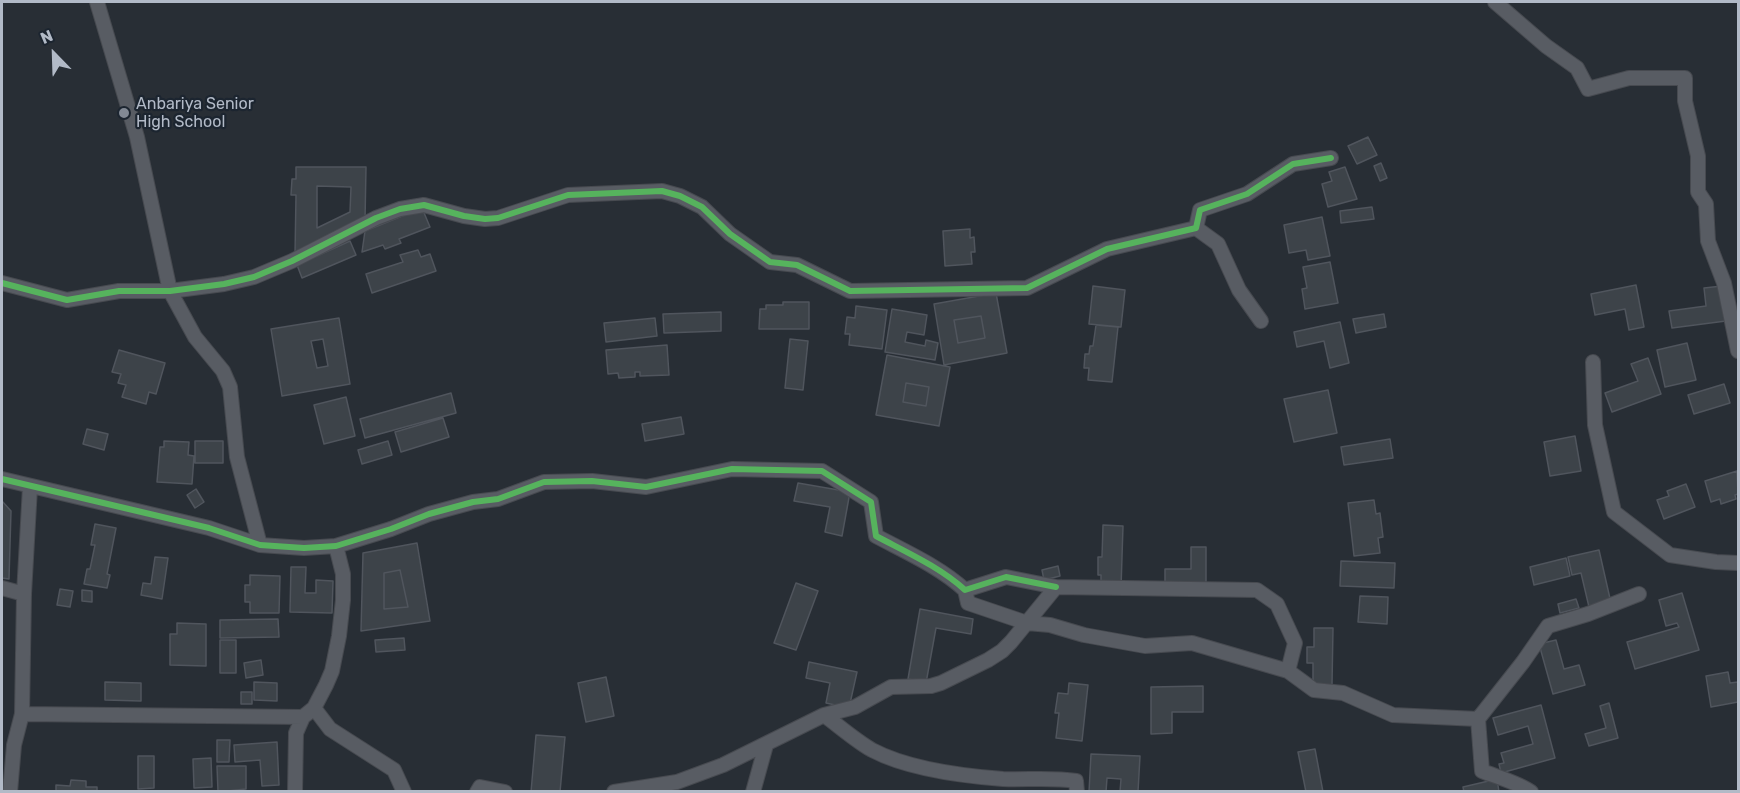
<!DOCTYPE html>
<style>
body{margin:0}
#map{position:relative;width:1740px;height:793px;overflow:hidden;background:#282e35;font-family:Rubik,sans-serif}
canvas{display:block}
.frame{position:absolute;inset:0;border:3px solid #b2bac7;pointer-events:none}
.north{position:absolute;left:24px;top:24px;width:60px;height:60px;-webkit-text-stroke:4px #1c2530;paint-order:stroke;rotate:337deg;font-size:16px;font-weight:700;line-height:24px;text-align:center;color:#b2bac7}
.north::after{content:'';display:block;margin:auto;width:21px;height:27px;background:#b2bac7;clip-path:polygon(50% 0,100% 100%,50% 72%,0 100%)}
</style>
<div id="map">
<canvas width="1740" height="793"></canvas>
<div class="frame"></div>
<div class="north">N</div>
</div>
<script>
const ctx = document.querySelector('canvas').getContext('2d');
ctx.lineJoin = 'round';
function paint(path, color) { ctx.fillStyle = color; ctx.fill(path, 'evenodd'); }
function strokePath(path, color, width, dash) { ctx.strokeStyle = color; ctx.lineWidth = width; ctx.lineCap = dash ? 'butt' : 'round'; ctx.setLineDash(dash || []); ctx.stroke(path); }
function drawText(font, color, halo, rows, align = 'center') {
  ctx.font = font + ' Rubik,sans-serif'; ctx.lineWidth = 4.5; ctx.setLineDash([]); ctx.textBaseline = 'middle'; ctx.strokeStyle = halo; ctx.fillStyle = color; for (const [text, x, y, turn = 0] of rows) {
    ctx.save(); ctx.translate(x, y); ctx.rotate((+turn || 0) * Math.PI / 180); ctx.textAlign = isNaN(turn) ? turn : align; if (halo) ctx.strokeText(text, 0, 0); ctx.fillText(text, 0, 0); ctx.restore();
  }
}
const building = new Path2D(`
 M1368,137l9,18 -20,9 -9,-18z
 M1381,163l6,15 -7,3 -6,-15z
 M296,167h70l-1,54 -70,34 1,-60h-5l1,-16h4zM317,186l34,1 -1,25 -33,16z
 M1345,167l12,32 -29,8 -6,-23 10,-3 -3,-9z
 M1372,207l2,12 -33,4 -1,-12z
 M422,208l8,19 -31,12 2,4 -16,6 -2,-4 -21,7 3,-21z
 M1322,217l8,39 -22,4 -2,-10 -17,3 -5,-28z
 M970,229v9l4,-1 1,15h-4l1,12 -27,2 -2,-35z
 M350,241l6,14 -54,23 -5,-13z
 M418,250l3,7 9,-3 6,17 -64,22 -6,-19 37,-12 -3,-7z
 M1330,262l8,41 -33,6 -3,-20 5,-1 -4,-21z
 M1636,285l8,42 -15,3 -4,-21 -30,6 -4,-21z
 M1093,286l32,4 -4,37 -32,-3z
 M1722,286l4,35 -54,7 -3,-17 37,-5 -2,-18z
 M996,293l11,60 -63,12 -10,-61zM981,316l4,22 -27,5 -4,-23z
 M783,302h26v27h-50l1,-20h6v-4h17z
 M856,306l31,4 -5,39 -33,-4 1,-11h-5l2,-17 8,1z
 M892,309l35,6 -3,20 -17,-3 -2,10 20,4 1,-6 12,3 -3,17 -50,-8z
 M721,312v19l-57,2 -1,-19z
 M1384,314l2,13 -30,6 -3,-14z
 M981,316l4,22 -27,5 -4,-23z
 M339,318l11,66 -68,12 -11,-67zM323,339l5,27 -11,2 -6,-27z
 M655,318l2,18 -51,6 -2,-19z
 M1340,322l9,41 -19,5 -6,-27 -27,6 -3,-15z
 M1096,325l22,2 -6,55 -24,-2 1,-12h-5l1,-14h4l1,-8h3z
 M790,339l18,2 -5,49 -18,-2z
 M1687,343l9,37 -31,7 -8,-37z
 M667,345l2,30 -29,1v-4h-5v5l-16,1 -1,-5 -10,1 -2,-24z
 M119,350l46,13 -9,31 -7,-2 -3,12 -24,-7 4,-12 -8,-2 3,-9 -9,-2z
 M887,355l63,12 -11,59 -63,-11zM906,383l23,4 -3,19 -23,-4z
 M1648,358l13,36 -49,18 -7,-19 33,-12 -7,-17z
 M906,383l23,4 -3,19 -23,-4z
 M1724,384l6,19 -36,11 -6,-19z
 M1328,390l9,43 -43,9 -10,-43z
 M451,393l5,20 -91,25 -5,-19z
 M346,397l9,39 -31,8 -10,-39z
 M681,417l3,17 -39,7 -3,-17z
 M443,418l6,19 -48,15 -6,-20z
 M87,429l21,5 -4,16 -21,-6z
 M1575,436l6,35 -31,5 -6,-34z
 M1390,439l3,19 -49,7 -3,-18z
 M164,441l25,1 -1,13 6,1 -2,28 -35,-2 3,-35h4z
 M195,441h28v22h-28z
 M388,441l4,14 -30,9 -4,-14z
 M1737,471l1,23 -3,1 1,4 -15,5 -1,-5 -9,3 -6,-21z
 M798,483l52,9 -8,44 -17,-4 5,-25 -36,-6z
 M1686,484l9,23 -31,12 -7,-19 12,-4 -2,-5z
 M196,489l8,13 -9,6 -8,-13z
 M1374,500l2,14 4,-1 3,24 -5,1 2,15 -26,3 -6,-53z
 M2,501l9,10 -2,68 -7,-1z
 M95,524l21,4 -9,46 3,1 -3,13 -23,-4 3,-15h3l5,-24h-4z
 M1103,525l20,1 -2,62 -20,-1v-12h-3v-18h4z
 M417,543l13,78 -69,10 2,-78zM400,570l8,37 -24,2v-36z
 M1191,547h15v41h-41v-19h26z
 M1599,550l12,53 -22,4 -8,-34 -9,2 -4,-18z
 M155,557l13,1 -6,41 -21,-4 2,-12 8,1z
 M1566,558l4,18 -36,9 -4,-18z
 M1341,561l54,2 -1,25 -54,-2z
 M1058,566l2,10 -16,4 -2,-10z
 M291,567h15l-1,26h11v-13l17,1 -1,32 -42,-1z
 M400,570l8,37 -24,2v-36z
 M250,575l30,1 -1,37h-29v-11h-5v-17h5z
 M796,583l22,8 -22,59 -22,-7z
 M60,589l13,2 -3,16 -13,-2z
 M82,590l10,1v11l-10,-1z
 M1682,593l17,57 -64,19 -8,-27 52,-15 -2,-4 -11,3 -7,-26z
 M1360,596l28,1 -1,27 -29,-2z
 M1576,599l3,9 -19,5 -2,-9z
 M920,609l53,10 -2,15 -35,-6 -10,55 -18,-4z
 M278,619l1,18 -59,1v-18z
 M177,623l29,1v42l-36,-1v-31h7z
 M1314,628h19l-1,57h-19v-22h-6v-16h7z
 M404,638l1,12 -29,2 -1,-12z
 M220,640h16v33h-16z
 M1556,640l8,29 15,-4 6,20 -32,9 -14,-50z
 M261,660l2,15 -17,3 -2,-15z
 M809,662l48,10 -8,36 -23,-5 4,-20 -24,-5z
 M1728,672l2,11 8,-1v20l-27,5 -5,-31z
 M606,677l8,39 -28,6 -8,-39z
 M105,682l36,1v18l-36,-1z
 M254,682l23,1v18l-23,-1z
 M1069,683l19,2 -6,56 -26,-3 3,-25h-4l3,-20 10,1z
 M1203,686v26h-31v21l-21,1v-47z
 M241,692h11v12h-11z
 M1609,703l9,35 -29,8 -4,-12 21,-6 -6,-22z
 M1541,705l14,53 -54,15 -2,-9 5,-1 -3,-10 32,-9 -5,-18 -30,9 -5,-17z
 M536,735l29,2 -5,55h-29z
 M217,740h13l-1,22h-12z
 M277,742l2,43 -17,1 -2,-26 -25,2 -1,-17z
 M1315,749l8,43h-17l-8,-40z
 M1091,754l49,2 -2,36h-18l1,-13 -14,-1 -1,14h-17z
 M138,756h16v32l-16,1z
 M211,758l1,29 -18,1 -1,-29z
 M217,766h29v23l-28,3z
 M1497,779l2,13h-35l-1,-5z
 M71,780l15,1v6h11v5h-41v-7l14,1z`);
paint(building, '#3d4349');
strokePath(building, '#50555d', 1.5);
const minor = new Path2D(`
 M97,2l40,135 33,154 25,46 28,34 7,16 7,70 23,88
 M1495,2l51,44 31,22 11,21 41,-11h56v23l13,55v36l8,12 2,37 16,42 14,68
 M1196,228l22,16 21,46 22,31
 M2,283l65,17 52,-9h51l54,-7 30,-7 38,-16 84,-43 24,-9 24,-4 40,11 21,3 13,-1 70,-23 94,-4 18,5 22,11 28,27 40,28 27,3 53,26 177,-3 80,-39 89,-21 4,-18 47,-16 46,-30 38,-6
 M1593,362l2,63 19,87 56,43 46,7 22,1
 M2,479l207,49 51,17 44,3 32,-2 55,-17 38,-15 44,-12 25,-3 46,-17 48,-1 54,6 86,-18 90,2 49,31 5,34c30,16 64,31 89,54l41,-13 50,10
 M2,588l22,6
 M965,590l3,13 59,20 23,2 34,10 61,11 47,-3 96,28 26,19 29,3 50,22 85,4
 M314,708l16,21 64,41 10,22
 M22,714l281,3
 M824,715c15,11 32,26 48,35 36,19 91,26 131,29 24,1 49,-2 73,2l1,11
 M10,792l4,-47 8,-31 2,-120 6,-107
 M295,792l1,-59 7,-16 11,-9 12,-23 6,-14 7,-35 4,-36v-26l-7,-28
 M477,792l3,-5 25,5
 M614,792l63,-10 46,-17 101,-50 31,-8 36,-20 40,-1 10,-3 47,-23 14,-9 9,-9 45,-55 201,3 20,14 18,39 -7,28
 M753,792l13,-47
 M1531,792c-12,-9 -34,-15 -49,-21l-4,-52 45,-57 25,-36 40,-12 51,-20`);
strokePath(minor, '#474a50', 16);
strokePath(minor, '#585c63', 14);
strokePath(new Path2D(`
 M2,283l65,17 52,-9h51l54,-7 30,-7 38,-16 84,-43 24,-9 24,-4 40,11 21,3 13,-1 70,-23 94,-4 18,5 22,11 28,27 40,28 27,3 53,26 177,-3 80,-39 89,-21 4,-18 47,-16 46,-30 38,-6
 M2,479l207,49 51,17 44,3 32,-2 55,-17 38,-15 44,-12 25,-3 46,-17 48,-1 54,6 86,-18 90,2 49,31 5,34c30,16 64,31 89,54l41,-13 50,10`), '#56b35d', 6);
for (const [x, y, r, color] of [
 [124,113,6,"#828994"]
]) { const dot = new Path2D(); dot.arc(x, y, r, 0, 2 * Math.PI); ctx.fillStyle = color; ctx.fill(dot); strokePath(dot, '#1c2530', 2); }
drawText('16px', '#b2bac7', '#1c2530', [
 ["Anbariya Senior",136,104],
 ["High School",136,122]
], 'left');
</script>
